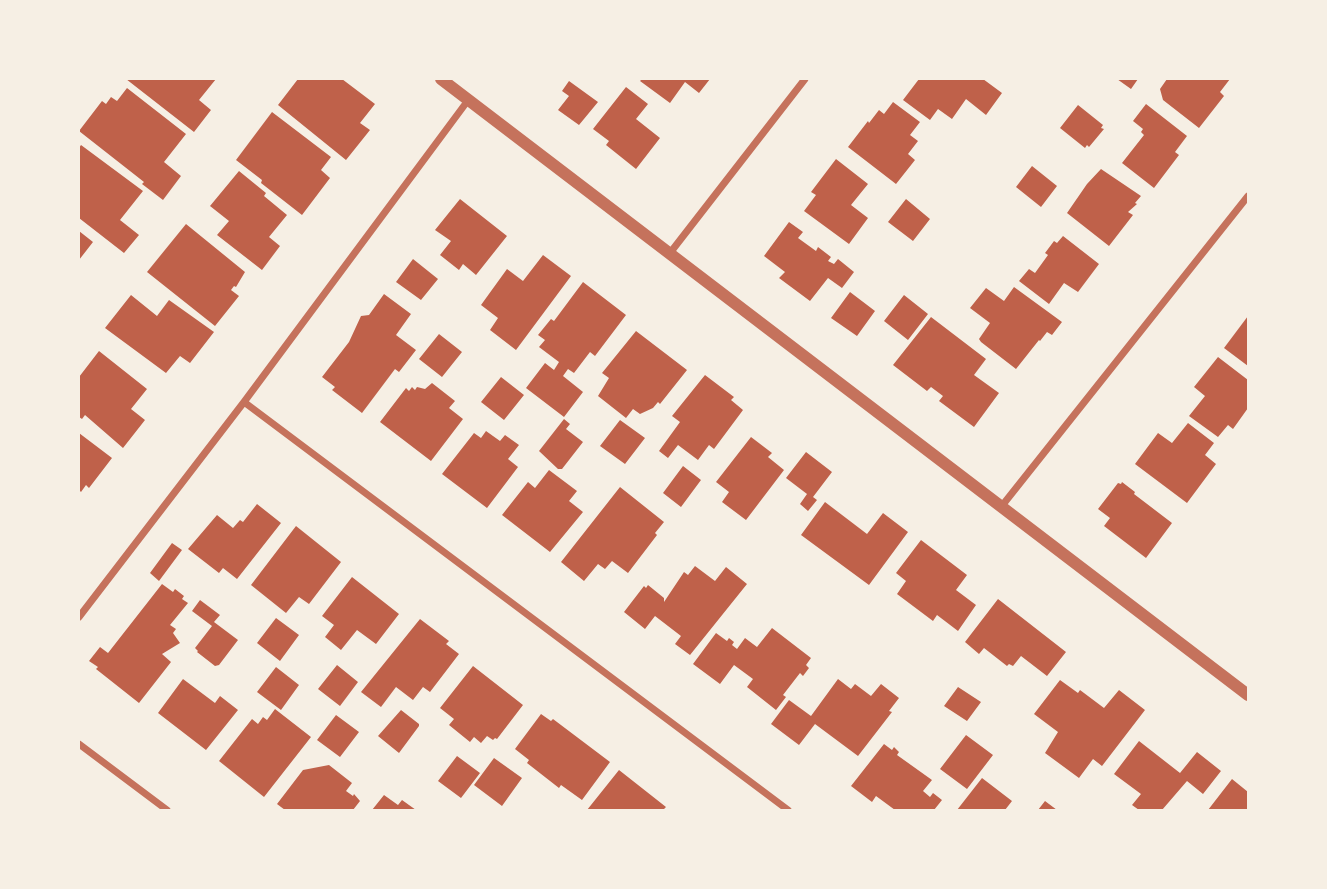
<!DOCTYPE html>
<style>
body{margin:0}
#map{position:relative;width:1327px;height:889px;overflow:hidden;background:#f6efe4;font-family:"Nunito Sans",sans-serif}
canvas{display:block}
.frame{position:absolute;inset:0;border:80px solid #f6efe4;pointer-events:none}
</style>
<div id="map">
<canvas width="1327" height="889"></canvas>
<div class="frame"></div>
</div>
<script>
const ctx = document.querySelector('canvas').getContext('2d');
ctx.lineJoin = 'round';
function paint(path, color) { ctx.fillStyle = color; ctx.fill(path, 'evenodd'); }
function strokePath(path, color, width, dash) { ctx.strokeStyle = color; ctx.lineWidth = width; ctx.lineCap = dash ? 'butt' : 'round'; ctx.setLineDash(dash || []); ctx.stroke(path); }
paint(new Path2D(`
 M126,79h90l-17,21 12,10 -17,22z
 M298,79h44l33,25 -15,19 10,7 -24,30 -68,-55z
 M642,79h68l-11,14 -14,-11 -15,21 -30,-22z
 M919,79h64l19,14 -16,22 -20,-16 -14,20 -14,-10 -8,11 -27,-20z
 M1117,79h21l-7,10z
 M1167,79h63l-10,13 4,4 -25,32 -36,-28 -3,-11z
 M569,81l29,21 -19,23 -21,-15 11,-14 -7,-5z
 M626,87l22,17 -12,15 24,19 -24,31 -30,-24 3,-4 -16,-12z
 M127,88l59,46 -22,28 17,14 -18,24 -21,-16 2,-2 -65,-51 23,-30 4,3 5,-7 6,4z
 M893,102l27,20 -10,13 8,6 -10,13 7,6 -19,24 -48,-37 20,-26 1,2 10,-13 5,4z
 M1146,104l41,32 -12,16 4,3 -25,33 -32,-25 22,-28 -3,-3 2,-3 -10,-8z
 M1078,105l25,20 -2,3 3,1 -15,18 -2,-2 -2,3 -25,-20z
 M272,112l59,45 -10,13 9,8 -28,37 -41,-32 1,-3 -26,-20z
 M81,145l62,46 -23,29 19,15 -15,18 -45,-35v-70z
 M836,159l32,25 -17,21 17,13 -19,26 -45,-33 12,-16 -5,-3z
 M1032,166l25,20 -16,21 -25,-20z
 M1101,169l40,27 -6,7 2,1 -9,8 5,3 -24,31 -42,-33 20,-29z
 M239,171l27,22 -2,3 23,19 -18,22 11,9 -18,24 -45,-35 12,-14 -19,-15z
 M460,199l47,37 -31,39 -13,-11 -4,6 -19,-15 11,-14 -16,-11z
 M906,199l24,20 -17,22 -25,-19z
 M789,222l14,10 -5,6 18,13 2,-4 13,10 -3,4 6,3 4,-5 16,13 -12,16 -14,-10 -18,23 -31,-23 6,-6 -21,-16z
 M186,224l59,48 -9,15 -2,-1 -3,4 8,6 -24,30 -68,-54z
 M79,231l14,11 -14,18z
 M1063,236l36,28 -21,28 -14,-9 -15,21 -30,-23 10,-12 6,4 13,-18 -3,-2 9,-12 3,2z
 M543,255l28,21 -55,74 -26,-20 8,-12 -17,-13 26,-36 16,12z
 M413,259l25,20 -17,21 -25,-18z
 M583,282l43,33 -31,41 -5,-4 -16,21 -6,-4 -5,7 20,16 -19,25 -38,-29 19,-25 9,7 5,-8 -20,-15 6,-7 -7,-5 13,-16 3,2z
 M1014,287l48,35 -10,13 -5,-3 -7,9 -1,-1 -23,29 -35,-27 -2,-3 11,-16 -20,-15 16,-20 18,13z
 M850,292l25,19 -18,25 -26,-18z
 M384,294l27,20 -15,21 20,15 -17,22 -4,-3 -33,44 -30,-23 3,-3 -13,-10 27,-35 12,-26 8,-1z
 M131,295l26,21 12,-16 45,32 -24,31 -10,-7 -14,17 -61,-45z
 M904,295l24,19 -20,26 -24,-19z
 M1248,316v50l-24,-18z
 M931,317l55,42 -12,16 25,18 -25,34 -35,-26 4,-5 -12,-9 -4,4 -34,-26z
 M636,331l51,39 -27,34 -2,-2 -5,6 -13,6 -7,-5 -7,9 -28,-22 11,-18 -7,-5z
 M439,334l23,18 -20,25 -23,-18z
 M99,351l48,38 -16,20 14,11 -22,28 -38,-33 -3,4 -3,-2v-40z
 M1218,357l30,23v28l-15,21 -5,-4 -10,12 -29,-21 16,-20 -11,-9z
 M705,375l29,22 -3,3 12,10 -29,39 -5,-4 -11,15 -20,-15 -10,13 -9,-7 21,-29 -8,-6z
 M501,377l23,18 -20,25 -23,-18z
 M432,383l23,18 -6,7 14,11 -32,42 -51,-39 26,-34 3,3 3,-4 3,3 2,-3 8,2z
 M564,419l6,5 -4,5 17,13 -21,27h-4l-19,-18z
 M620,420l25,18 -20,26 -25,-18z
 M1188,423l26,20 -9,12 11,9 -29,39 -52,-39 23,-31 14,10z
 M486,431l14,10 5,-6 14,10 -11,14 10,8 -31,41 -45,-34 32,-41 7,5z
 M79,433l33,25 -23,30 -3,-3 -5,7 -2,-2z
 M751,437l21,16 -4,4 16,13 -38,50 -24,-18 7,-10 -13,-10z
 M806,452l26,20 -19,25 4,3 -9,11 -8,-7 7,-10 -21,-16z
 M683,466l18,14 -20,27 -18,-14z
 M549,470l28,21 -8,10 14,11 -33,40 -48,-37 26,-33 7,6z
 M1122,482l13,10 -1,2 38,29 -26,35 -42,-32 6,-8 -12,-9 20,-26 3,1z
 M620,487l44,35 -9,11 2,2 -29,38 -16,-12 -7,8 -7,-5 -14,17 -23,-19z
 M825,502l42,32 16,-21 25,19 -39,53 -68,-50z
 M257,504l24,19 -44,56 -14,-11 -4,5 -31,-24 29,-34 16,13 7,-8 3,2z
 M296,526l45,36 -32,42 -10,-7 -13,16 -35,-28z
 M921,540l46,35 -11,15 20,15 -18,26 -21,-16 -4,6 -36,-27 9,-13 -10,-8z
 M172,543l10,7 -23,31 -9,-8z
 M695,566l20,15 11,-14 21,17 -57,71 -15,-11 6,-8 -26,-20 -10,13 -21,-17 20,-26 2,2 2,-3 16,13v4l20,-30 4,3z
 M352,577l47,37 -23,30 -19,-14 -16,20 -16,-13 9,-12 -12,-9z
 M162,584l11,8 2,-3 9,7 -2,3 6,4 -18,22 6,4 -3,4 7,10 -18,11 9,8 -32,41 -43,-34 2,-2 -9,-6 11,-14 8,6z
 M998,599l68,53 -19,24 -26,-20 -8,10 -4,-2 -2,2 -23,-18 -5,6 -14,-12z
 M200,600l20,15 -6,7 24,18 -19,25 -4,1 -18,-14 1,-1 -3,-3 17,-22 -20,-15z
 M276,618l23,17 -19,26 -23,-18z
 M420,619l29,22 -3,3 13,10 -29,38 -7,-5 -10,13 -17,-13 -15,20 -20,-15z
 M772,628l39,30 -5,7 3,3 -6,8 -3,-3 -17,22 3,2 -10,13 -29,-23 6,-8 -19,-14 -14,19 -27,-20 23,-31 11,8 2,-3 5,4 -2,3 5,4 8,-11 12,9z
 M337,665l21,17 -18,24 -22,-17z
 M473,666l50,39 -26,34 -2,-1 -2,2 -6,-4 -6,7 -7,-6 -4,5 -21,-17 5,-6 -14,-11z
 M276,667l23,18 -18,25 -24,-18z
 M183,679l32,24 5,-7 18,14 -32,40 -48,-37z
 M838,679l13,10 4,-5 16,12 10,-12 18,14 -10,13 3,1 -34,44 -43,-32 -16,21 -28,-21 18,-24 22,16z
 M1060,680l18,13 2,-3 24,18 15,-18 26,20 -43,56 -9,-7 -14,19 -34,-25 13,-21 -24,-18z
 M958,687l23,15 -14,19 -23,-15z
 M275,709l36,28 -47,60 -45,-36 33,-42 6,5 5,-7 4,3z
 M401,710l18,14v2l-20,27 -21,-17z
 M541,714l10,7 2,-2 57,43 -28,38 -21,-15 -2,3 -32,-25 2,-3 -14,-11z
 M336,715l23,17 -19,25 -23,-17z
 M966,735l27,20 -26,34 -27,-20z
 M1139,741l41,32 17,-21 24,19 -18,23 -16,-13 -25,29h-23l-7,-5 9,-11 -27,-20z
 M884,744l8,6 2,-3 5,5 -2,3 35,25 -9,11 7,6 3,-4 9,7 -8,10h-39l-19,-14 -4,6 -21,-16z
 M457,756l23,17 -19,25 -23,-17z
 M494,758l28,20 -20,28 -28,-21z
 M329,765l23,18 -6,8 7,5 1,-2 6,7 -7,9h-68l-8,-6 26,-34z
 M619,770l47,37 -3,3h-76z
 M982,778l30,23 -7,9h-48z
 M1232,779l16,13v18h-40z
 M384,795l14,10 4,-5 14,10h-44z
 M1045,801l12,9h-19z`), '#bf614a');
strokePath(new Path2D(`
 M670,253l135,-174
 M244,402l544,408
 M1001,507l247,-311
 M79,617l165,-215 225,-303
 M79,744l88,66`), '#c5725c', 7);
strokePath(new Path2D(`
 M441,79l807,616`), '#c5725c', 12);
</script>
